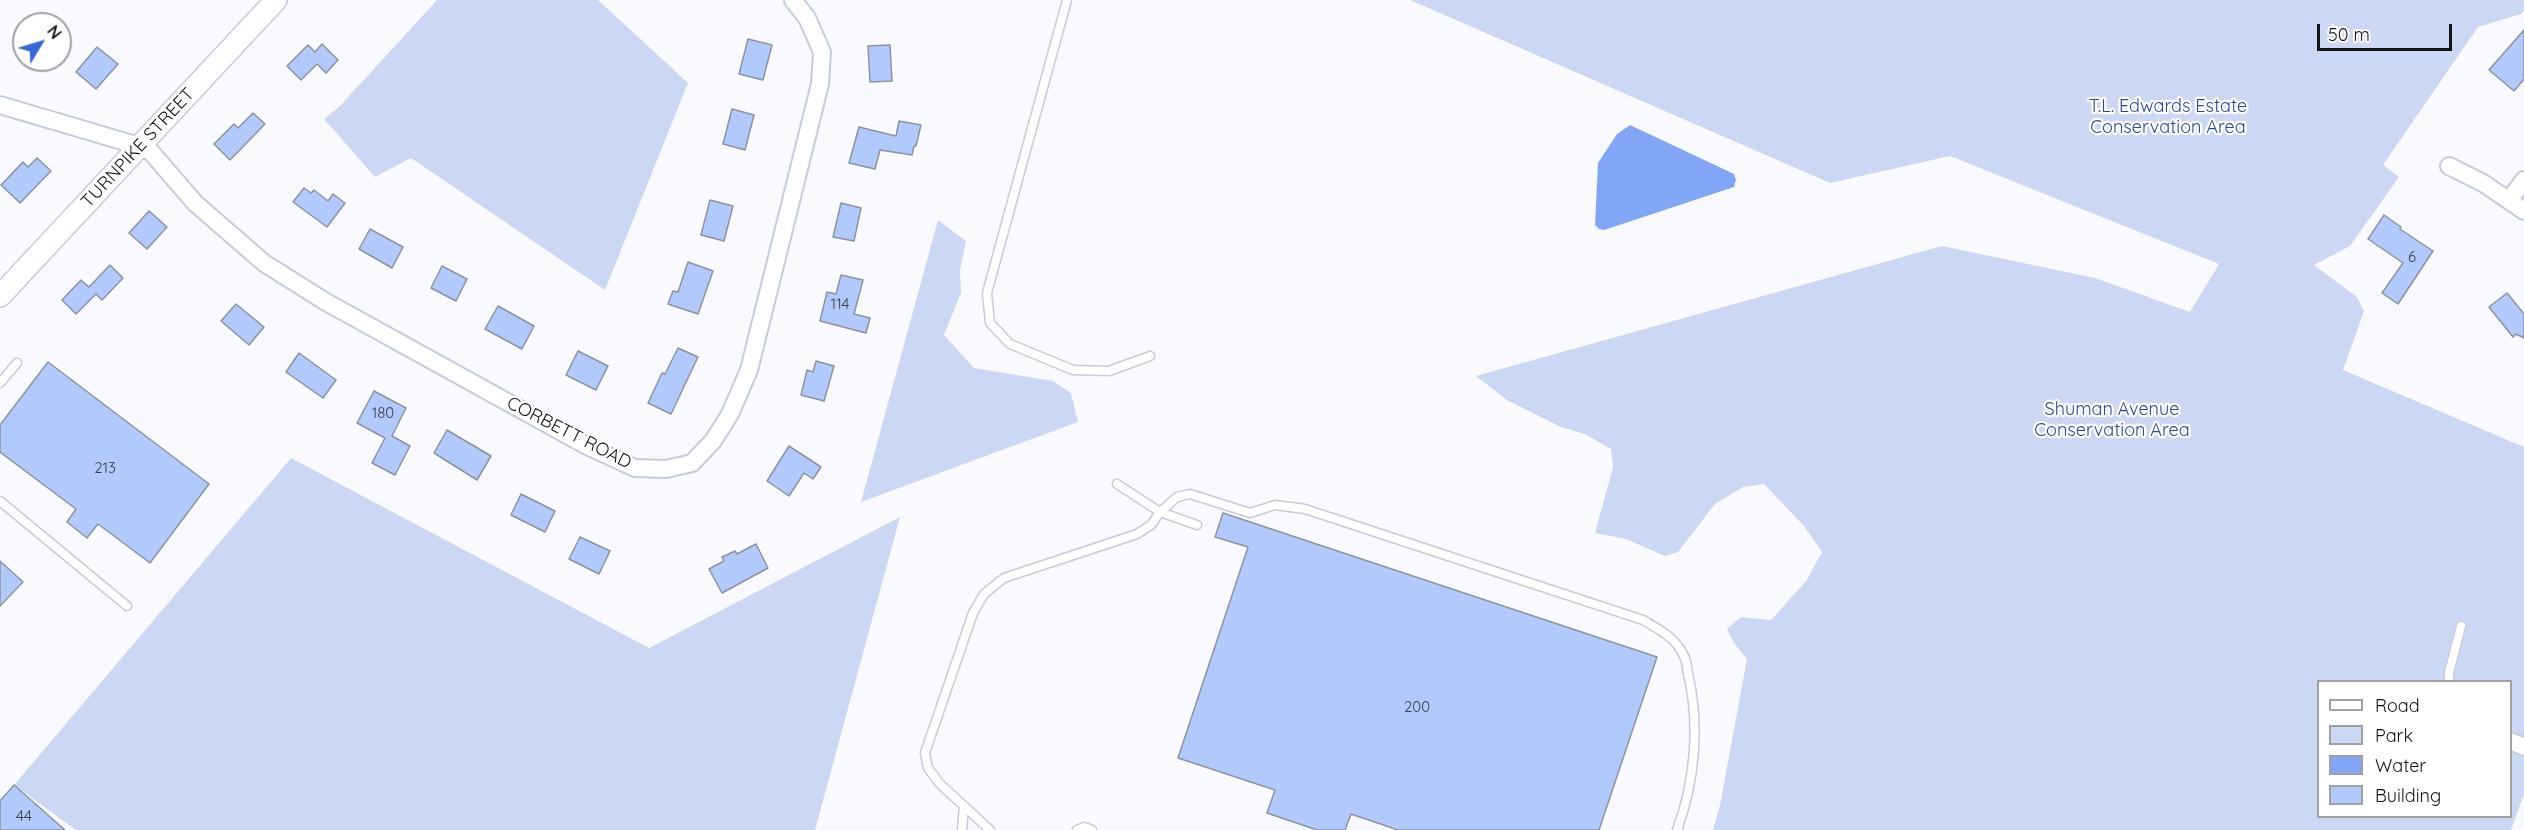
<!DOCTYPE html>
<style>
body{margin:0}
#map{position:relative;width:2524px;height:830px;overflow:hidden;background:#f9fafd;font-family:Quicksand,sans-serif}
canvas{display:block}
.legend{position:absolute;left:2317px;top:680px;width:195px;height:138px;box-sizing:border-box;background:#fff;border:2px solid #a0a1a2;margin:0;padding:8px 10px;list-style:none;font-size:18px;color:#111317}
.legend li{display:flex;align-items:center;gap:12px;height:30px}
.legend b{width:30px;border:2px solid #a0a1a2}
.north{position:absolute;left:12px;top:12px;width:60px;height:60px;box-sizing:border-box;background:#fff;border:2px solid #a0a1a2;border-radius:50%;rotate:52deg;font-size:16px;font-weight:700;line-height:24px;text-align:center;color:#111317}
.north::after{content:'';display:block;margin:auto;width:21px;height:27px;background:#3a65d6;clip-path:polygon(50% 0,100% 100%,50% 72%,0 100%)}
.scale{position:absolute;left:2317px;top:24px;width:135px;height:27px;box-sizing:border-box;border:3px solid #111317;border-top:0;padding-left:8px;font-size:18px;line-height:21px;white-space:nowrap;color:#111317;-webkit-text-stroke:4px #fff;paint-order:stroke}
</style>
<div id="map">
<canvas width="2524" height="830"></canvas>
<ul class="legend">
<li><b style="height:8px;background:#fff"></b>Road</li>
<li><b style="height:16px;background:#ccd8f3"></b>Park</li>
<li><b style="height:16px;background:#82a6f5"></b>Water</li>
<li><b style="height:16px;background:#b2c9fb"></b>Building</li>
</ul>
<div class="north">N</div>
<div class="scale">50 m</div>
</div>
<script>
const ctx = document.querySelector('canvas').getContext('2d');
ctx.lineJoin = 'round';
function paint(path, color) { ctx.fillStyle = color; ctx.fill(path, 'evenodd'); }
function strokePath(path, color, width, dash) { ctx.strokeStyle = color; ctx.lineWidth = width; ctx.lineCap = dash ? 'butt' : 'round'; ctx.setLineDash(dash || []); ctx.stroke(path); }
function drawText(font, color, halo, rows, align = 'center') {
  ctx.font = font + ' Quicksand,sans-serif'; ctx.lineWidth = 4.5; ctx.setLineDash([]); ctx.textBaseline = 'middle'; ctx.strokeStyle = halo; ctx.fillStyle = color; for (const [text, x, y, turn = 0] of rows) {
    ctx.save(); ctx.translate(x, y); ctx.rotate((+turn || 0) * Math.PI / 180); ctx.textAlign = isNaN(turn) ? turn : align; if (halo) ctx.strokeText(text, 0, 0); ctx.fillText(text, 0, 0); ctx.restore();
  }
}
paint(new Path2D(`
 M437,0h161l90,83 -83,207 -194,-132 -36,19 -51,-58 15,-12z
 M1410,0h1114v11l-3,3 -43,13 -95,138 16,12 -49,69 -36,19 43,32 7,14 -21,59 181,77v347l-13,36h-798l7,-25 27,-146 -13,-16 -7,-14 14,-12 30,3 36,-40 15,-28 -18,-26 -40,-42 -21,3 -28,17 -37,48 -13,4 -39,-17 -31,-6 18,-66 -2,-18 -26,-15 -24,-7 -54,-27 -31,-24 466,-130 153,32 95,34 29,-48 -269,-108 -120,27zM2318,682h192v134h-192z
 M938,220l28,21 -6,29 1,23 -17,42 30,33 79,13 18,12 7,29 -217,80z
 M291,458l358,190 251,-131 -85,313h-739l-62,-45z`), '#ccd8f3');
paint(new Path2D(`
 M1630,125l104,49 2,6 -2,7 -130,43 -5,-1 -4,-4 3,-62 19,-29z`), '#82a6f5');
const building = new Path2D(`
 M2524,30v49l-10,12 -25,-21z
 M748,39l24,6 -9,35 -24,-6z
 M322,44l16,16 -12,13 -9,-9 -16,16 -14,-14 21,-21 7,7z
 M890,45l2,36 -22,1 -2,-36z
 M97,47l21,17 -22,25 -20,-17z
 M732,109l22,6 -9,35 -22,-6z
 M253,113l12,11 -35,36 -16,-16 20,-20 4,4z
 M899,121l22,4 -5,21h-2l-2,9 -32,-5 -5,19 -26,-6 10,-36 37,9z
 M37,158l14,13 -31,32 -19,-18 22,-23 5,5z
 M304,188l7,5 3,-3 14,11 5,-7 12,9 -18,24 -34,-25z
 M710,200l23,6 -9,35 -23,-6z
 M841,203l20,5 -7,33 -21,-4z
 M149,211l18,16 -20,22 -18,-16z
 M2384,215l17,12 -1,2 33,22 -35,53 -16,-11 21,-30 -35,-24z
 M370,229l33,18 -11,21 -33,-19z
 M688,262l25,9 -15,43 -30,-10 5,-13 5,1z
 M110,265l13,13 -21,22 -6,-6 -20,20 -14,-14 19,-20 8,7z
 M442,266l25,13 -11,22 -25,-13z
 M841,275l22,5 -9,34 16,4 -4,15 -46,-12 7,-29 9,2z
 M2507,293l17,21v24l-8,-4 -3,3 -24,-30z
 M236,304l28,23 -15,18 -28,-24z
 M498,306l36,20 -12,23 -37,-20z
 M678,348l20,9 -27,57 -23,-11 14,-30 3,1z
 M578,351l30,15 -12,24 -30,-15z
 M299,353l37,27 -13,18 -37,-26z
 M816,361l18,5 -10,35 -23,-6 6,-25 6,2z
 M48,362l161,122 -59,79 -52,-39 -11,14 -20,-16 9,-13 -76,-57v-27z
 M374,391l32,17 -14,28 18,10 -15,29 -23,-12 13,-25 -28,-15z
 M447,430l44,26 -14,24 -43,-27z
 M789,446l32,21 -8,12 -9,-6 -15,23 -22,-15z
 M521,494l34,17 -10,21 -34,-17z
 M1223,513l434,144 -58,173h-201l-47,-16 -6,16h-28l-50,-17 8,-23 -97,-32 70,-211 -33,-10z
 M580,537l30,14 -11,23 -30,-15z
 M756,544l12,24 -46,25 -13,-24 15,-8 -2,-4 13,-6 2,3z
 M0,561l23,21 -23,24z
 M14,785l51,45h-65v-29z`);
paint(building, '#b2c9fb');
strokePath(building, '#8d93a0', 1.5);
const service = new Path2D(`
 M1067,0l-80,293 3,30 20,21 63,26 36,1 41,-15
 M0,383l17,-20
 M1117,484l43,28 37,13
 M0,501l127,105
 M2449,682v-9l12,-47
 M962,830l2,-24
 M990,830l-50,-46 -12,-16 -3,-15 48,-140 11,-19 20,-16 133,-44 14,-9 9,-13 17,-15 13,-3 60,19 25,-8 30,4 338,111c17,10 33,18 41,36 3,6 3,13 4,18 12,50 7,108 -11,156
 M1077,830l7,-3 8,3`);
const minor = new Path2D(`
 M0,105l139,41 12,6 44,51 69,60 62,39 261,144 48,22 31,1 26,-6 21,-22 17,-27 19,-44 71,-286 2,-32 -15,-34 -14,-18
 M2449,166l34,17 41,28
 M2510,199l14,-19
 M2510,741l14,6`);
const tertiary = new Path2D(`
 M0,296l276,-296`);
strokePath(service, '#c6ccda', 11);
strokePath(minor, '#c6ccda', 20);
strokePath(tertiary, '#c6ccda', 24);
strokePath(service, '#fff', 8);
strokePath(minor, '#fff', 16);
strokePath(tertiary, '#fff', 21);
drawText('15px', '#394050', null, [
 ["6",2412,257],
 ["114",840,304],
 ["180",383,413],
 ["213",105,468],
 ["200",1417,707],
 ["44",24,816]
]);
drawText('18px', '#2648a3', '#fff', [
 ["T.L. Edwards Estate",2168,107],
 ["Conservation Area",2168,128],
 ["Shuman Avenue",2112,410],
 ["Conservation Area",2112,431]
]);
drawText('18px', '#111317', '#fff', [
 ["TURNPIKE STREET",138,148,-47],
 ["CORBETT ROAD",569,433,27]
]);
</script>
